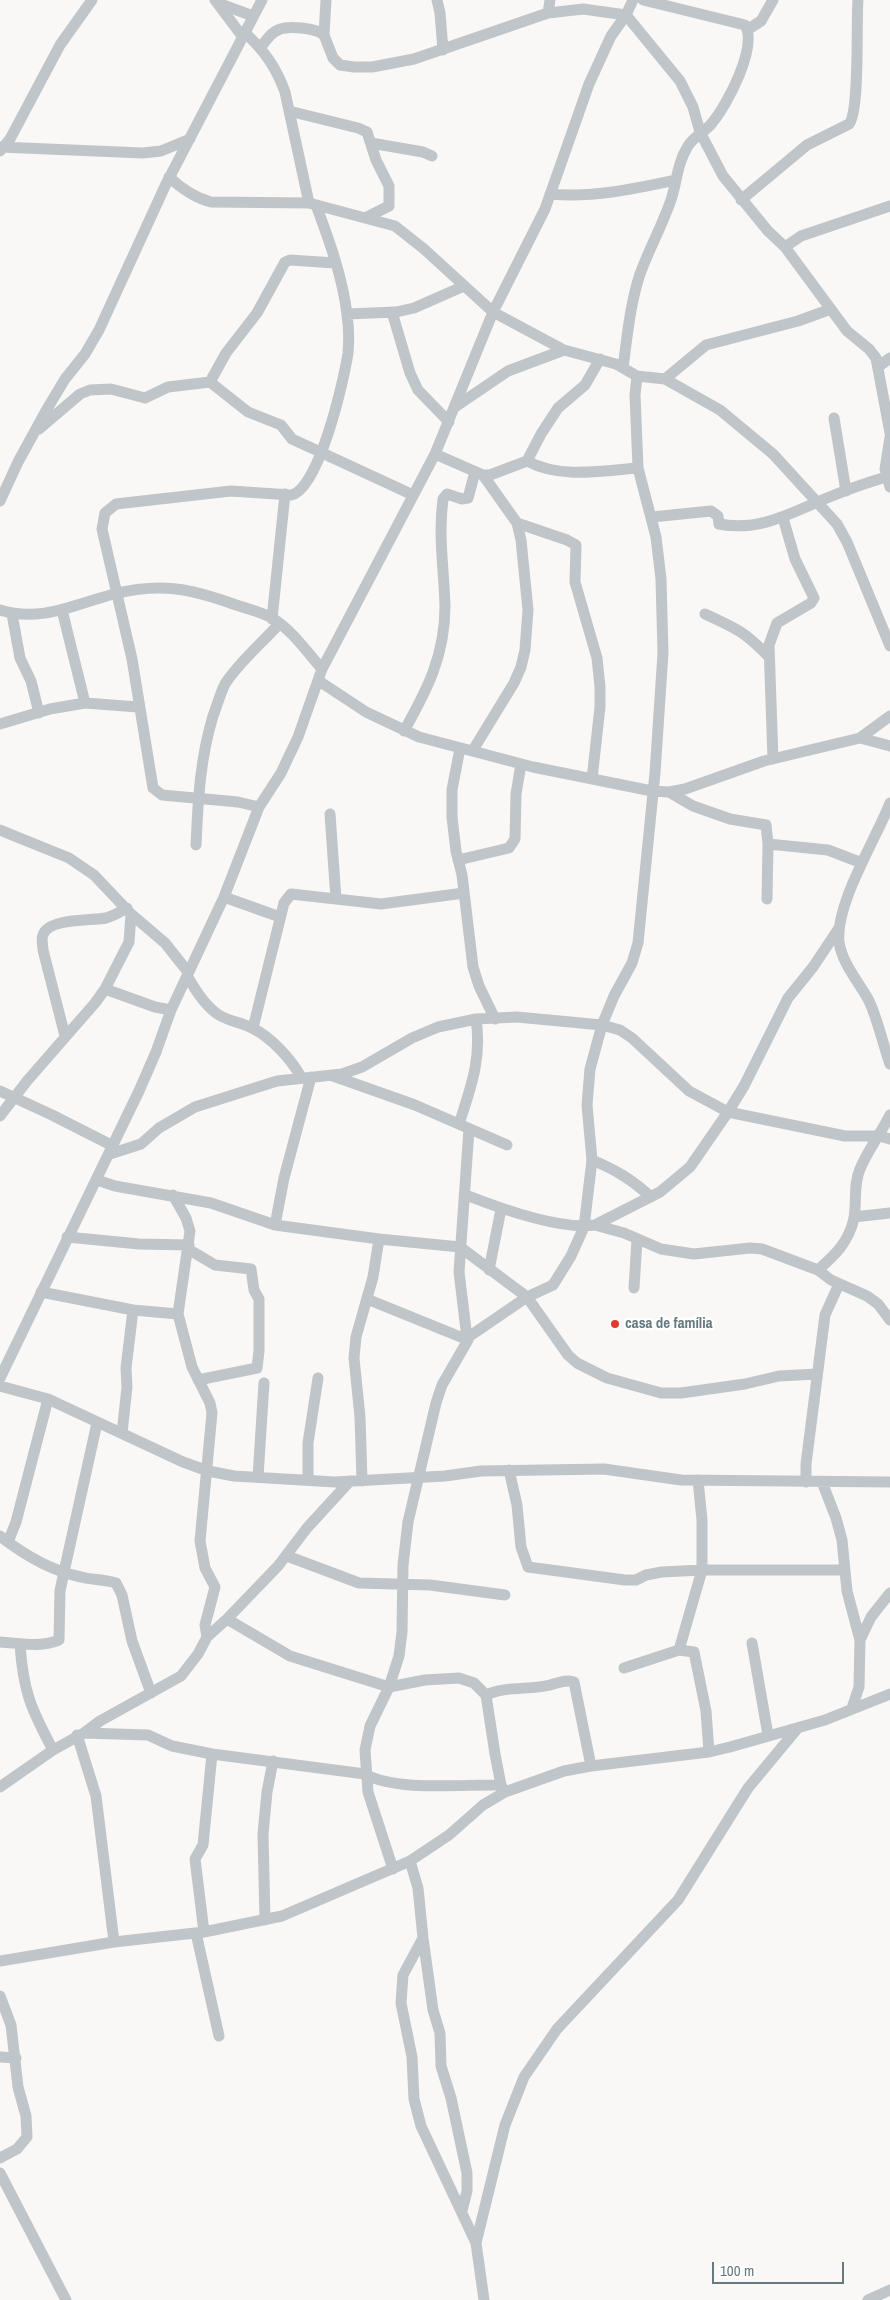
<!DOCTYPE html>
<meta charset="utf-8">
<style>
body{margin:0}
#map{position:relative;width:890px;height:2300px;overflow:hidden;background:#f9f8f6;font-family:"Archivo Narrow",sans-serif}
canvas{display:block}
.scale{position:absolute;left:712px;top:2262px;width:132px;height:22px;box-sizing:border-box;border:2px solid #647980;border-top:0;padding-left:6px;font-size:15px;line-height:18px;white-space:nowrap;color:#647980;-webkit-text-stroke:4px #fff;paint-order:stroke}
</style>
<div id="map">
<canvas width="890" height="2300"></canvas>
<div class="scale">100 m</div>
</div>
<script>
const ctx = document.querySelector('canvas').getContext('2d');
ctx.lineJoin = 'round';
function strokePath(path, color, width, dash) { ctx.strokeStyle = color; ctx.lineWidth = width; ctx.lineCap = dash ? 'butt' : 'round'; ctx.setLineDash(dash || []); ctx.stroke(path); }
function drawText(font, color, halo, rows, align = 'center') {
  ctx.font = font + ' "Archivo Narrow",sans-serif'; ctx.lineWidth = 5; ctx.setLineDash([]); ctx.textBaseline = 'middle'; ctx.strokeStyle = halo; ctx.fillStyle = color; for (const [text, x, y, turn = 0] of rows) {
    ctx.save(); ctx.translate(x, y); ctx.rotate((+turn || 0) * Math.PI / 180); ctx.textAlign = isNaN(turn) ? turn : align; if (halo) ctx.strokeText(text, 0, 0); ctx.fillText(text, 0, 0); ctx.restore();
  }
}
strokePath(new Path2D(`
 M215,0l27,36
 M326,0l-2,35 9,23 7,7 14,2h18l42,-8 134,-46 35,-4 43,6 54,66 13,26 7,25 23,44 45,55 17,16 62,84 22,18 7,9 14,75
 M437,0l3,13 3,37
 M218,3l35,13
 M548,13l2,-13
 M747,30l14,-9 12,-21
 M244,32c20,18 32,35 41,60l24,111
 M261,47c5,-6 9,-14 17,-17 10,-5 38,-2 46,5
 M289,111l69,17 9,4 9,28 13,26v20l-24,12
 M371,143l52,9 9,4
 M0,147l143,6 18,-2 29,-12
 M0,151l10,-12 50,-94 32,-45
 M169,177c13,12 26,21 42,25l98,1 86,23 29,23 69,63 71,38 52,14 21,12 28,3 55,31 53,44 64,70 10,18 43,104
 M550,194c43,4 84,-5 126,-14
 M741,200l66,-55 42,-21c11,-12 7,-102 9,-124
 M785,247l16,-11 89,-30
 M392,312l18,61 8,17 31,32
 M347,314l49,-2 18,-4 50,-22
 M878,367l12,-9
 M623,368c4,-30 7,-64 17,-94 9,-25 22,-48 31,-74 6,-18 6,-37 17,-54 6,-10 17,-14 24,-23 15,-18 46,-76 33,-98l-102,-25
 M665,379l41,-34 92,-24 33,-12
 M210,382l16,-29 31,-40 28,-51 5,-2 45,3
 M455,407l53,-36 56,-21
 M834,418l12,73
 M39,429l41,-35 10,-4 21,-1 34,9 23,-11 42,-5 38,30 33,13 11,14 121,56
 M890,437l-5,32 5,18
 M435,454l48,21h7l37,-14 14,-27 17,-26 27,-23 15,-26
 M527,461c33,18 75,10 111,7
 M0,501l18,-39 29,-53 18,-30 20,-25 14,-24 67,-146 96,-184
 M652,517l59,-6 7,5 1,8c40,8 72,-11 108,-26 19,-8 39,-15 59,-21
 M517,523l50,17 9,5 -1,37 22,76 3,29v20l-8,72
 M0,610c41,13 75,-6 114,-16 47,-12 78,-5 122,11 12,4 25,7 36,13 20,12 35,34 50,51
 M62,610l23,93
 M12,614l8,44 11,23 8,32
 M705,614c31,14 40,18 64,43
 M272,619l13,-125
 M319,681l47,31 53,25 114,30 119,24 17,1 16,-3 79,-28 96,-23 30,8
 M0,724l50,-15 35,-6 53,4
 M404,731c23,-41 41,-75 41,-125 -1,-37 -7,-70 -2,-107l4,-5 15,5 6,-1 7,-26
 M860,738l30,-22
 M460,748l-8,42v27l4,34 6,24 11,92 6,19 16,33
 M473,750l41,-67 7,-16 4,-17 3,-40 -7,-70 -4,-17 -34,-48
 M773,759l-4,-114 8,-22 34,-20 3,-5 -19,-39 -12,-41
 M669,792l24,14 37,13 36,6 2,19 -1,55
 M890,803c-14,36 -55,101 -51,139 3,21 19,39 29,57 9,17 15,46 22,65
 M259,807l-21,-5 -76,-7 -9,-7 -21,-129 -30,-130 3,-16 11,-9 115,-13 60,4c28,-5 53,-115 57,-142 1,-12 1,-26 -1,-38 -4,-37 -18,-75 -31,-110
 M330,814l6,85
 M0,830l69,28 25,17 37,39 34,29 23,29
 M768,844l60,6 34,13
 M196,845c2,-45 4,-86 17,-129 4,-10 7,-22 12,-32 14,-22 37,-41 54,-60
 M458,860l51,-12 6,-9 1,-45 5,-30
 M224,897l56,20
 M187,976c8,13 16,27 29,37 10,8 24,9 36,15 19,9 39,31 49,49
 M105,989l50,18 16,3
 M253,1028l31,-125 7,-9 90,10 83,-11
 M65,1036l-22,-86c0,-4 -2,-11 0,-15 5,-17 48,-14 63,-17 8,-2 14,-6 21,-10
 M333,1076l82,29 92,40
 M0,1091l52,24 61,31
 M0,1116l27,-35 68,-78 10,-14 24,-47 2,-28
 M459,1124c12,-37 23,-66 17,-105
 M110,1154l31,-10 18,-16 36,-21 82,-26 65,-7 20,-7 50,-29 26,-11 38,-8 41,-2 85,8 18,5 12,8 57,53 39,21 117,24h34l11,3
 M592,1160c24,10 39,19 59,37
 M97,1180l18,6 96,17 64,22 104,14 81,8 67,50 41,58 9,8 30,15 54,15h20l64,-9 34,-8 38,-2
 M173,1195l13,23 4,13 -12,83 14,53 18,36 2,10 -12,128 5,27 10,19 -10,38 2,12
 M466,1195c33,13 94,35 129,30l65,-33 30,-25 38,-55 16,-26 44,-88 25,-31 26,-39
 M854,1217l36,-4
 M275,1225l9,-47 27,-101
 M595,1225l29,8 37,16 33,5 56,-6 12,1 56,21 13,10 36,16 11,8 12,16
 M67,1237l72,7 50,1
 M188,1249l27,16 36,4 3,21 5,9v52l-2,17 -59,12
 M489,1270l12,-61
 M818,1270c17,-15 31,-28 36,-52 3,-17 -1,-33 6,-49 8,-19 21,-36 30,-54
 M634,1288l3,-48
 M41,1292l92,18 45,4
 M367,1299l101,41
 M467,1338l-8,-66 10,-143
 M0,1378l139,-287 17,-39 15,-42 53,-113 35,-90 22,-34 17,-36 24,-68 113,-215 58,-142 52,-103 44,-125 22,-48 15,-21 7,-15
 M0,1386l48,13 135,63 25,9 26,5 101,6 110,-6 36,-5 123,-2 77,11 209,2
 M122,1433l5,-46 -1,-19 7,-58
 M509,1470l8,35 4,42 7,20 97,13h11l10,-5 16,-3 40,-2h142
 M258,1477l6,-94
 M308,1480v-37l10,-65
 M362,1481l-2,-64 -6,-59 2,-21 17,-60 6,-38
 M806,1482v-18l19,-149 14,-31
 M822,1482l14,36 6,22 5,51 13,49 -1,47 -7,21
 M0,1536c23,18 52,35 81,41 11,3 23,2 35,6l6,12 10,46 19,52
 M8,1542l8,-20 32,-123
 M287,1556l72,27 71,2 75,10
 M227,1619l63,37 99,31 36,-7 34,-2 15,5 12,12 9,59 6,31 3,5
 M860,1640l11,-23 19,-24
 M0,1642c19,1 41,6 59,-2l1,-49 4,-19 33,-149
 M752,1643l16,92
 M20,1644c3,47 11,65 33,106
 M679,1650l23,-80v-50l-4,-40
 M624,1668l55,-18 15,2 12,59 3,41
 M486,1695c19,-9 44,-5 64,-10 8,-2 17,-6 24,-3l17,84
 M84,1733l64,2 24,11 40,8 153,20c32,18 99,10 136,11
 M77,1735l19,61 18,146
 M0,1787l53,-37 31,-17 16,-12 81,-45 17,-22 9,-17 20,-18 51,-53 29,-38 43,-47
 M410,1861l8,27 5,50 -20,37 -2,28 11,54 2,42 7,27 55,117
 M393,1869l-25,-77 -3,-42 5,-24 19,-39 10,-31 3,-24 1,-67 5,-43 28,-119 6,-18 26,-45 -1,-2 60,-41 26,-12 18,-29 13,-29 8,-67 -5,-55 3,-36 12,-44 12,-29 18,-33 6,-20 17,-170 8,-120 -2,-74 -5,-42 -18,-69 -3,-73 2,-19
 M265,1920l-2,-86 4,-42 6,-31
 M204,1932l-9,-73 8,-14 9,-91
 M196,1933l23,103
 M423,1938l10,72 7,23 1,33 10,32 16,75v18l-5,20
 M0,1961l114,-19 90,-10 78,-16 128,-55 39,-26 34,-30 22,-13 59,-21 27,-5 118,-14 21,-5 95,-27 65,-26
 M0,1996l11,29 7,62 8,29 1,21 -10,12 -17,9
 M0,2057l16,1
 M0,2173l66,127
 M484,2300l-8,-57 29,-118 19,-48 33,-48 121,-129 70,-112 49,-59
 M868,2300l22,-10`), '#bfc5c8', 11);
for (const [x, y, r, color] of [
 [615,1324,5,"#e03b2e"]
]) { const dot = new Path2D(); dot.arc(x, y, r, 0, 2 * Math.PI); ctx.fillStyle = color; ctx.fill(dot); strokePath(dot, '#fff', 2); }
drawText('bold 15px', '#647980', '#fff', [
 ["casa de família",625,1324]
], 'left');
</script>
